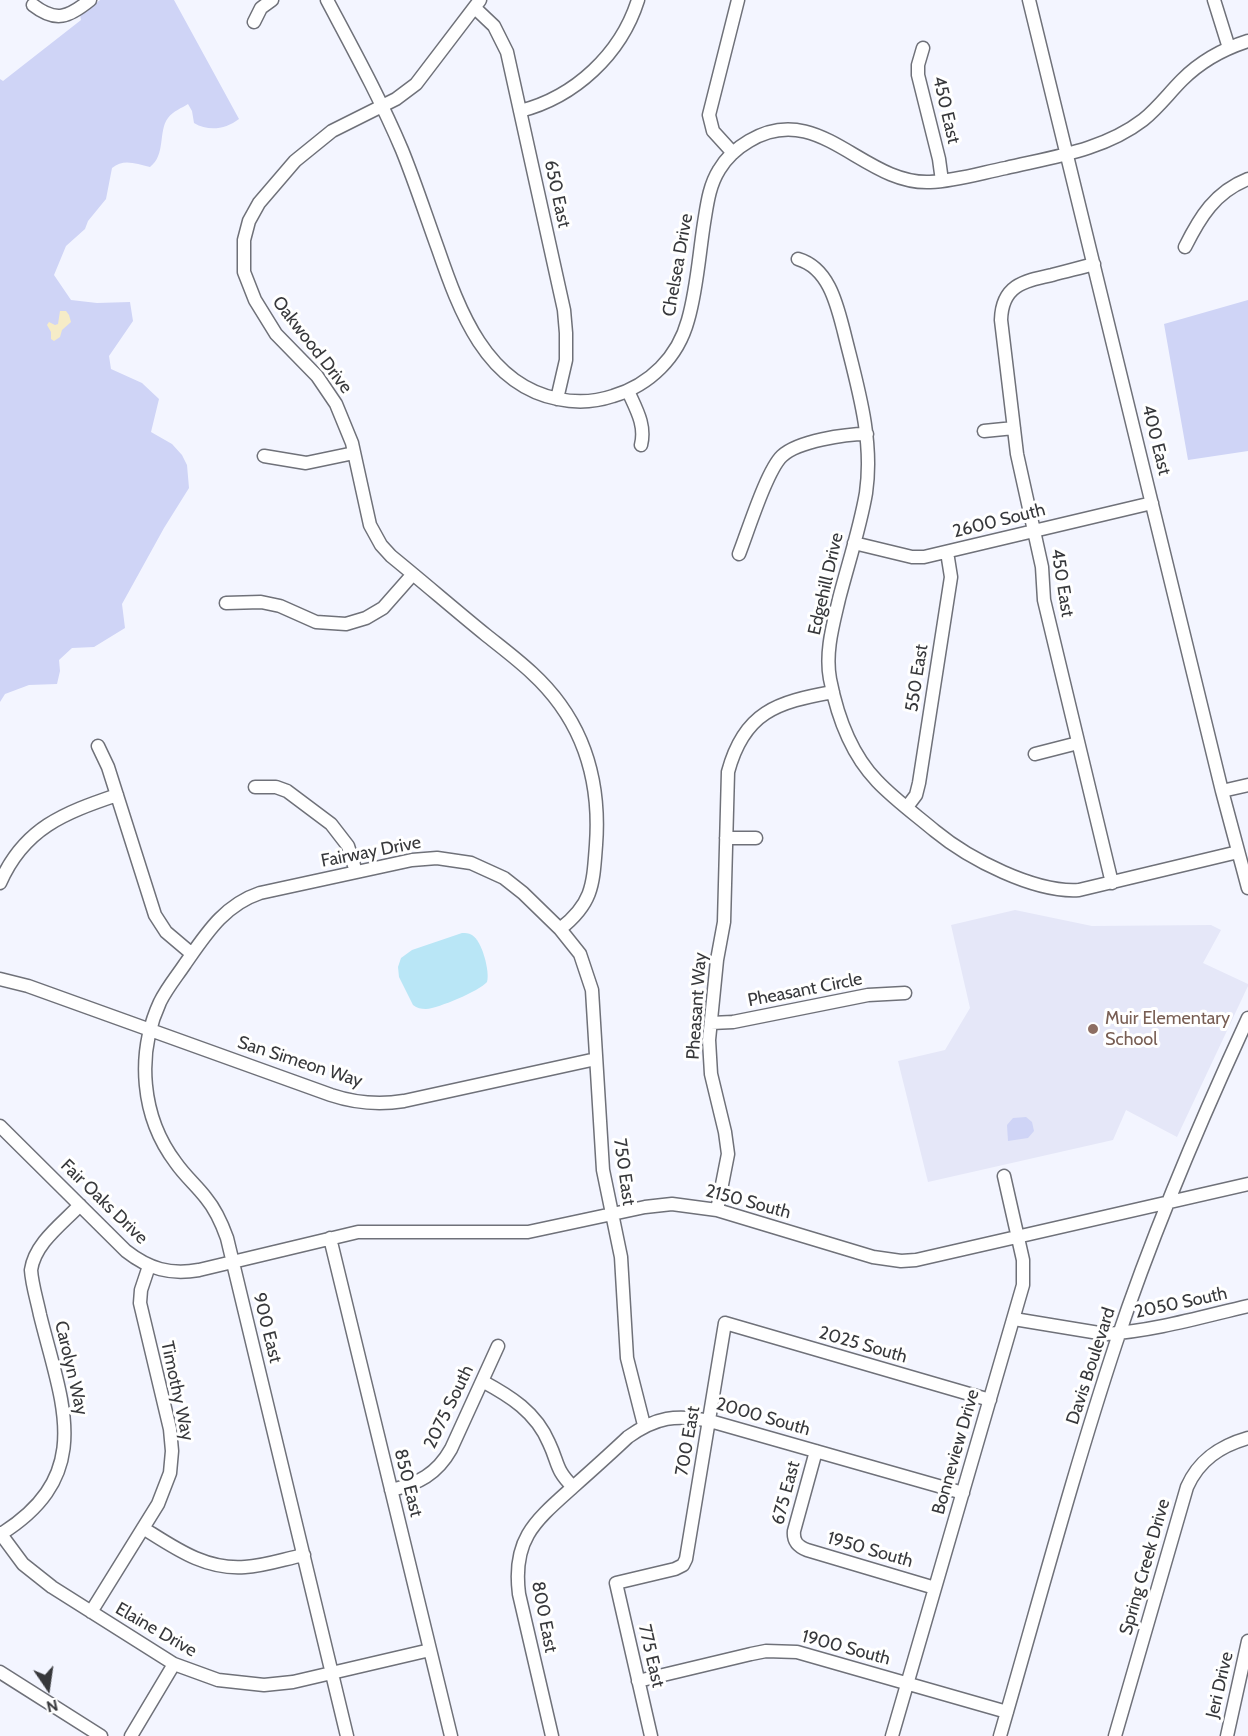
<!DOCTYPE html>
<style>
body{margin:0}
#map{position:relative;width:1248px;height:1736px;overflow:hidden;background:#f3f5ff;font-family:Cabin,sans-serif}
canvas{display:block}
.north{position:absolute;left:18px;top:1658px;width:60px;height:60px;-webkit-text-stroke:4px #fff;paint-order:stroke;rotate:167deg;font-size:16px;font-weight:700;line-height:24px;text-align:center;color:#37383b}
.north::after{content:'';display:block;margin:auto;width:21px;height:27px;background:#37383b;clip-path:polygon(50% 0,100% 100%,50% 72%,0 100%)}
</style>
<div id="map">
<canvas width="1248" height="1736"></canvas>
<div class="north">N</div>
</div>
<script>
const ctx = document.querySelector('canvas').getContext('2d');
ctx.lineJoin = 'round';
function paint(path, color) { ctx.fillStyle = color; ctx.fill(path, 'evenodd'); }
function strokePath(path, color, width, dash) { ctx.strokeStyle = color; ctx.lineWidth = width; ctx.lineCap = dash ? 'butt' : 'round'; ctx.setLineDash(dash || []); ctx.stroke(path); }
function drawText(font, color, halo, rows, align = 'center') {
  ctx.font = font + ' Cabin,sans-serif'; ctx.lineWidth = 6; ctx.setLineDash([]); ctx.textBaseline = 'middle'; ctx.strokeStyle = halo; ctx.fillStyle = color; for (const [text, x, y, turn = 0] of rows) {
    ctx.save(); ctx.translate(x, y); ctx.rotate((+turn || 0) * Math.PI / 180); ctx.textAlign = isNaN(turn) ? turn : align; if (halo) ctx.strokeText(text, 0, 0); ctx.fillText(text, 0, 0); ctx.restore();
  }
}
paint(new Path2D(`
 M1015,910l77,16 119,-1 10,5 -18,33 45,21v2l-71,151 -51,-27 -13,30 -185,42 -30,-121 47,-11 25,-42 -19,-83z`), '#e5e7f8');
paint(new Path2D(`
 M100,0h74l65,119c-13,10 -30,13 -45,4l-2,-12 -4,-7c-6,4 -15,7 -20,14 -10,13 -2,37 -18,49 -14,-3 -26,-9 -38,1l-6,31 -18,22 -3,8 -19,17 -12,29 17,25 26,3 33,-1 3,19 -24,35 2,13 31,14 17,16 -8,33 21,12 10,11 5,10 2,23 -25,40 -42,76 3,24 -31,19 -22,1 -13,12 1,11 -3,13 -28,1 -24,9 -5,8v-623l3,2 78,-61 -1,-5z
 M1248,300v151l-60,9 -24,-136z
 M1026,1117l6,5 2,9 -6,7 -20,3 -1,-16 6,-7z`), '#cfd4f6');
paint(new Path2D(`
 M60,311h6l3,4 2,7 -9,8 -2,7 -6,4 -3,-2v-7l-4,-7 2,-3 6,3 3,-1z`), '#f6ecc7');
paint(new Path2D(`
 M462,933c4,0 6,0 10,2 10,6 18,36 15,47 -8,9 -48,26 -61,27 -5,0 -9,-1 -13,-4l-14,-28 -1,-10 3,-9 11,-8z`), '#b9e6f6');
const minor = new Path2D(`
 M327,0c26,49 53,98 75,150 13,32 24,66 36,99 21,61 48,136 120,150 19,4 37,3 55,-3 37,-11 65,-39 75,-76 9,-31 11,-65 16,-97 3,-18 5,-37 15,-53 7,-12 18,-22 30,-29 70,-42 114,44 181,41 26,-1 51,-9 76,-14 47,-11 98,-18 137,-48 15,-12 26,-27 39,-40 19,-19 41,-31 66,-39
 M480,0l-64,84 -20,15 -64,32 -37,30 -36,42 -10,18 -5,19v32l11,28 21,34 41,42 19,28 16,39 18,82 11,20 10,11c32,26 63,53 95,79 15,12 31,24 46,38 50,46 69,105 64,172 -3,40 -3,58 -36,84
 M1029,0l193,791 26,97
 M1214,0l15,48
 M33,5c23,18 36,12 57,-5
 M475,8l19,18 13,26 57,258 2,23v27l-9,39
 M254,22l7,-14 11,-8
 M923,48l-5,17v10l21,84 3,22
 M520,111c55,-14 101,-57 118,-111
 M733,153l-20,-22 -4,-16 29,-115
 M1185,247c15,-30 30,-55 63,-68
 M798,259c31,9 39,46 46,73 13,53 30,106 22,161 -6,35 -18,71 -27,106 -6,26 -14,53 -9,80 7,36 21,75 47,102 17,18 39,34 58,50 34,28 100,62 144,59l159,-38
 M1094,264c-14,4 -28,7 -42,11 -28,6 -50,10 -51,45l16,134 25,113 2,33 68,283
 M628,391c8,18 18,34 13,54
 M984,431l30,-3
 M264,456l42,7 48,-10
 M854,543l58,14h12l228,-54
 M739,554c9,-23 28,-84 43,-98 16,-15 63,-22 85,-22
 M226,603l35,-1 19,4 36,16 30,2 20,-6 17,-10 30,-34
 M98,746l10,21 47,148 11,17 26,22
 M1035,754l43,-11
 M255,787h21l11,4 44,33 17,22 8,26
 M1222,791l26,-6
 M907,807l9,-12 3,-12 32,-206 -4,-25
 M726,838h30
 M0,883c24,-55 64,-70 117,-88
 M0,979l28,7 303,109c24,8 48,10 73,6l192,-42
 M711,1023l22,-1 135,-27 37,-2
 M0,1126l126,125c23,18 44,24 73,19l159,-38h170l117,-25 27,-3 45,6 156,47 28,4 15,-1 332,-76
 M717,1210l11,-56 -3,-22 -14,-58 -2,-34 8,-80 7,-38 4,-150c16,-60 49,-70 105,-80
 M330,1238l121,498
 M1014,1319l91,15c49,-3 96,-17 143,-28
 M482,1381c28,15 54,31 67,62 10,21 6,26 24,44
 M816,1451l-22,80c-1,10 3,15 13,19l128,38
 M391,1490c27,-6 46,-16 60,-41l47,-103
 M143,1528c32,20 62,42 102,39 20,-1 39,-8 59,-12
 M0,1533l23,31 29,23 122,77 44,16 46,5 29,-3 137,-32
 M1,1534c95,-60 61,-130 39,-219 -3,-15 -8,-30 -9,-45 4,-27 31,-46 49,-65
 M91,1612l67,-108 12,-31 2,-22 -2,-22 -30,-126 1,-13 8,-24
 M0,1672l101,64
 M638,1681l113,-27 15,-3 31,1 210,60
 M131,1736l43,-72
 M347,1736l-120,-498c-5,-14 -11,-28 -21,-40 -9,-12 -21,-22 -30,-35 -35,-46 -40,-109 -16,-161 7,-14 17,-26 25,-38 21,-30 39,-59 75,-71l152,-33 25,-2 34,5 33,15 19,15 37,36 20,25 12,36 11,180 18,87 6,101 17,67
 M552,1736l-33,-142c-7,-55 16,-73 54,-107 18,-16 37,-33 55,-50 28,-20 48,-23 82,-16l253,72
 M651,1736l-35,-153 59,-14 8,-4 3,-6 39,-236 265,77
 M892,1736l131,-451v-25l-19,-84
 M1000,1736c38,-131 73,-263 116,-393 37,-111 83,-219 132,-325
 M1115,1736l72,-249c12,-27 33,-41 61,-49
 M1227,1736l21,-95`);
strokePath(minor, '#6f7179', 15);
strokePath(minor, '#fff', 12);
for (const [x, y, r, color] of [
 [1093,1029,6,"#8d6e63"]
]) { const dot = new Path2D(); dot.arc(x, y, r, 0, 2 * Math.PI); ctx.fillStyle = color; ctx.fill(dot); strokePath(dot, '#fff', 2); }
drawText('18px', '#37383b', '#fff', [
 ["450 East",946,110,77],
 ["650 East",557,194,78],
 ["Chelsea Drive",678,265,-80],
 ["Oakwood Drive",312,345,52],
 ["400 East",1156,440,76],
 ["2600 South",999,521,-14],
 ["450 East",1062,583,81],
 ["Edgehill Drive",826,584,-77],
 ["550 East",917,678,-81],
 ["Fairway Drive",371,852,-11],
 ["Pheasant Circle",805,990,-11],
 ["Pheasant Way",697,1006,-86],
 ["San Simeon Way",300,1062,18],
 ["750 East",624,1172,82],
 ["Fair Oaks Drive",104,1202,44],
 ["2150 South",748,1202,15],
 ["2050 South",1181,1303,-12],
 ["900 East",267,1328,76],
 ["2025 South",863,1345,16],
 ["Davis Boulevard",1091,1366,-72],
 ["Carolyn Way",71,1368,77],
 ["Timothy Way",177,1391,78],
 ["2075 South",449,1407,-64],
 ["2000 South",763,1417,16],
 ["700 East",688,1441,-80],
 ["Bonneview Drive",956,1452,-74],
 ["850 East",408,1483,76],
 ["675 East",786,1493,-75],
 ["1950 South",870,1550,16],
 ["Spring Creek Drive",1145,1567,-74],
 ["800 East",544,1617,79],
 ["Elaine Drive",156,1630,30],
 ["1900 South",846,1648,15],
 ["775 East",651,1656,77],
 ["Jeri Drive",1220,1685,-77]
]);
drawText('18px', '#785e54', '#fff', [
 ["Muir Elementary",1105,1019],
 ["School",1105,1040]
], 'left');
</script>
